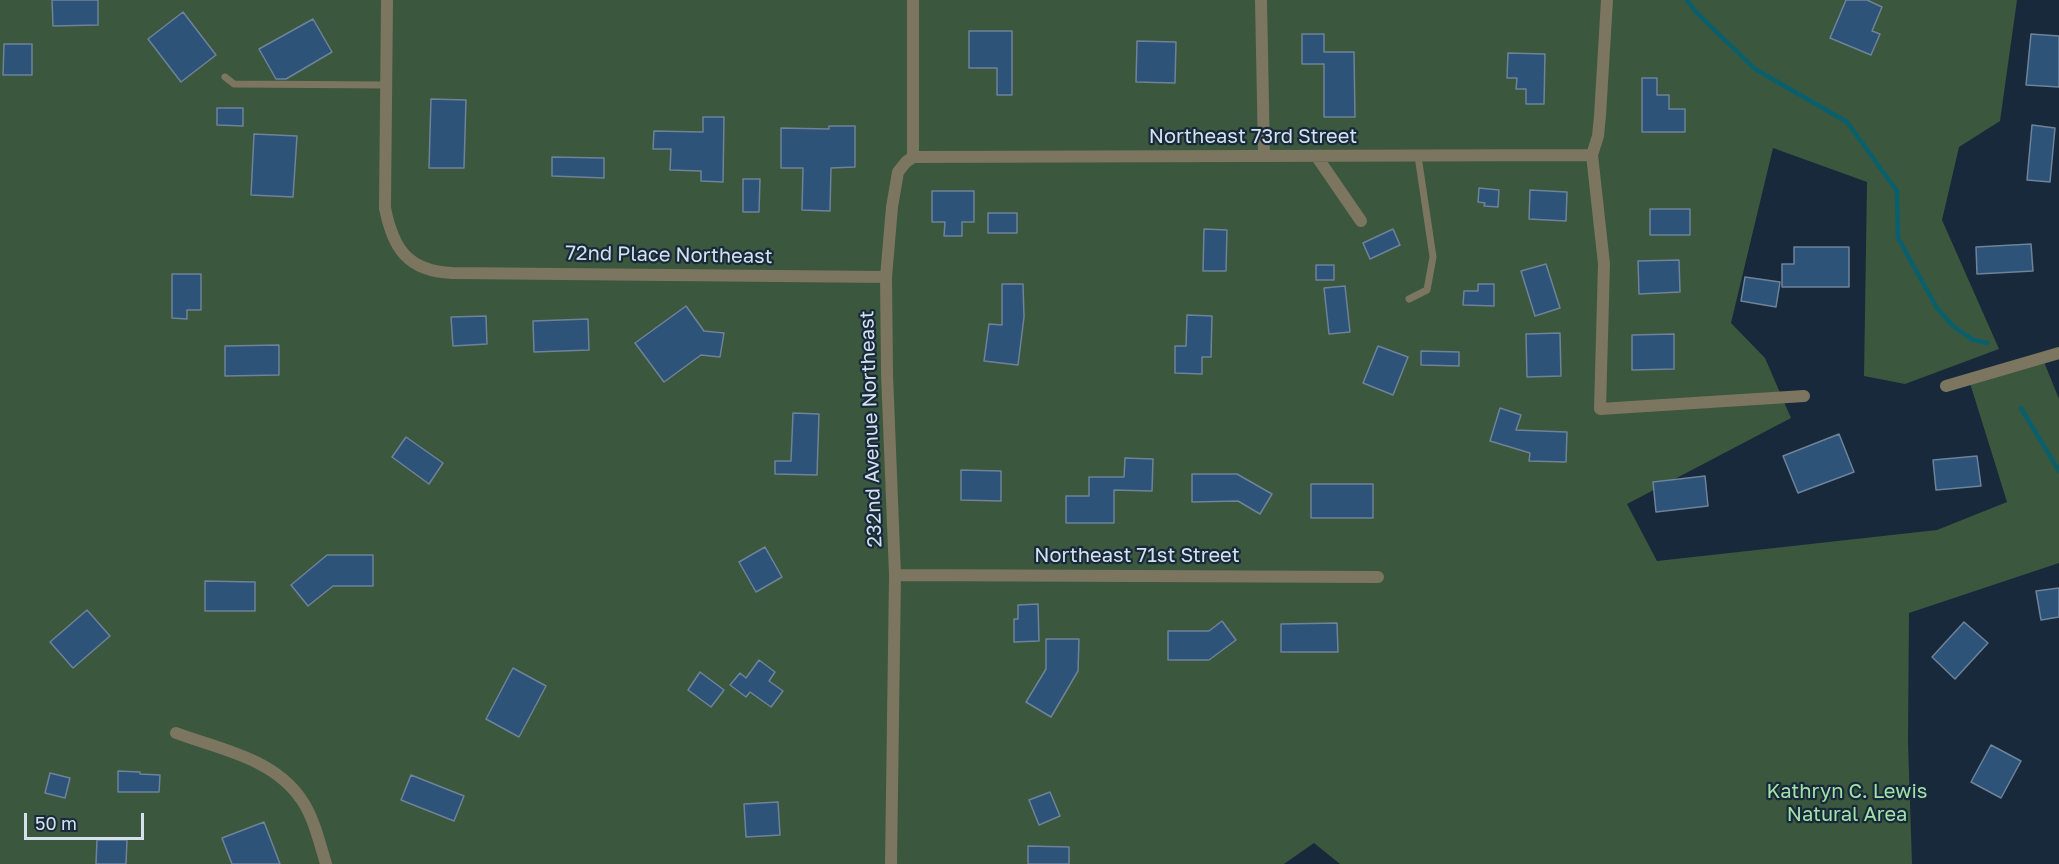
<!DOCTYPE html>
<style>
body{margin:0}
#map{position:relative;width:2059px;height:864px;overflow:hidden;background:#17293b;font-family:"Golos Text",sans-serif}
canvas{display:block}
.scale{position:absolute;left:24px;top:813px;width:120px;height:27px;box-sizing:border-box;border:3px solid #d6e1ee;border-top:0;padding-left:8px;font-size:18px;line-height:21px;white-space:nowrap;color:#d6e1ee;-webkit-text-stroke:4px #17293b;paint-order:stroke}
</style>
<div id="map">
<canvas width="2059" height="864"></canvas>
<div class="scale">50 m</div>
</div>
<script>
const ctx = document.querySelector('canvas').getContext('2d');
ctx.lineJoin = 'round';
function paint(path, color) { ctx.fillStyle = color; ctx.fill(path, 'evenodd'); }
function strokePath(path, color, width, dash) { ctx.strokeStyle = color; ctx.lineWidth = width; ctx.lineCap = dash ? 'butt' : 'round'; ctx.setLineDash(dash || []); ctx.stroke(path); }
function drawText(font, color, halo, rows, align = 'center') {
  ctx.font = font + ' "Golos Text",sans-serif'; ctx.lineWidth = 4.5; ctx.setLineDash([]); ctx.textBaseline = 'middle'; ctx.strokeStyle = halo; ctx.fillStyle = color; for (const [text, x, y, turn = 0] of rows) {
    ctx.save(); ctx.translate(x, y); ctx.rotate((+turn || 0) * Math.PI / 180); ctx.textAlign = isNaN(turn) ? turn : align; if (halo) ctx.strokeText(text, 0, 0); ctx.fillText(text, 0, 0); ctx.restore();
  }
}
paint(new Path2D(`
 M0,0h2017l-17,121 -41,26 -17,73 57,129 -94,35 -41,-8 3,-194 -94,-34 -42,175 34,35 26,60 -164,86 30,57 280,-31 70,-28 -38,-122 73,-23 17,42v164l-150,50 -1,129 4,122h-572l-26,-21 -30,21h-1284z`), '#3b573d');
strokePath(new Path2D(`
 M1687,0l9,12 59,57 92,53 50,69 1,47 39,70 16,18 20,14 14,3
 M2021,408l38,63`), '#0a5f6c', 4.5);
const building = new Path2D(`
 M52,0h46v25l-45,1z
 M1846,0h21l15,7 -10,24 8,3 -9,21 -41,-17z
 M183,12l33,43 -35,27 -33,-43z
 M313,19l19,33 -46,27h-10l-17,-30z
 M969,31h43v64h-15v-27h-28z
 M1302,34h22v18h30l1,65h-31v-53h-22z
 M2031,34l28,2v51l-33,-2z
 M1137,41l39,1 -1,41 -39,-1z
 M4,44h28v31h-29z
 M1508,53l37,1 -1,50h-18v-15h-10l1,-11h-10z
 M1642,78h15v17h12v14h16v23h-43z
 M431,99l35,1 -2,68h-35z
 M217,108h26v18l-26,-1z
 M703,117h21l-1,65 -22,-1v-10l-31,-1 1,-21h-18l1,-18 49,1z
 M2032,125l23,3 -5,54 -23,-2z
 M829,126h26v41l-24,1 -1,43 -28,-1 1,-42h-22v-40l48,1z
 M254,134l43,2 -4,61 -42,-2z
 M552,157l52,1v20l-52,-2z
 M743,179h17l-1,33h-16z
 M1479,188l20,2 -1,17 -14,-1 1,-3 -7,-1z
 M1530,190l37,2 -1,29 -37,-2z
 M932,191h42v31h-12v14h-18l1,-14h-13z
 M1650,209h40v26h-40z
 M988,213h29v20h-29z
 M1204,229l23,1 -1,41h-23z
 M1393,229l7,16 -30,14 -7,-16z
 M2031,244l2,27 -56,3 -1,-27z
 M1794,247h55v40h-67v-23h12z
 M1679,260l1,32 -41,2 -1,-33z
 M1546,264l14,44 -25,8 -14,-45z
 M1316,265h18v15h-18z
 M172,274h29v36h-14v9l-15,-1z
 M1745,277l35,5 -4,25 -35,-6z
 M1002,284h21l1,33 -6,48 -34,-4 5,-37 13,1z
 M1478,284h16v22l-31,-1 1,-14h14z
 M1345,286l5,46 -21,2 -5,-46z
 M686,306l18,25 20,2 -4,24 -19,-2 -37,27 -29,-39z
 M1187,315l25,1 -1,41h-9v17l-27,-1v-27h11z
 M486,316l1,28 -34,2 -2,-29z
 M588,319l1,31 -55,2 -1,-31z
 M1560,333l1,43 -34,1 -1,-43z
 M1674,334v35l-42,1v-35z
 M279,345v30l-54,1v-30z
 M1378,346l30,11 -15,38 -30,-12z
 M1421,351l38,1v14l-38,-1z
 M1500,408l21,7 -5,15 51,2 -1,30 -37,-1 1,-8 -40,-12z
 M793,413l26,1 -2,61 -42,-1v-13h16z
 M1839,434l15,38 -56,21 -15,-37z
 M406,437l37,26 -14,21 -37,-27z
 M1977,456l4,30 -45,4 -3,-30z
 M1125,458l28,1 -1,32 -38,-1v33h-48v-27h23v-19h35z
 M961,470l40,1v30l-40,-1z
 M1192,474h45l35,20 -12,20 -22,-13 -46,1z
 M1705,476l3,30 -52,6 -3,-30z
 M1311,484h62v34h-62z
 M765,547l17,30 -26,15 -17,-30z
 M327,555h46v31h-40l-25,20 -17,-21z
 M205,581l50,1v29h-50z
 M2059,588v29l-18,3 -5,-29z
 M1038,604l1,37 -25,1v-23h4v-14z
 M87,610l23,26 -37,32 -23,-26z
 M1222,621l14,19 -27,20h-41v-29h41z
 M1964,622l24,21 -33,36 -23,-22z
 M1337,623l1,29h-57v-28z
 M1046,639h33l-1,32 -27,46 -25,-15 20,-33z
 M759,660l16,12 -6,9 14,10 -12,16 -21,-15 -4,5 -16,-12 10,-12 6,5z
 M513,668l33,18 -27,51 -33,-18z
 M700,672l24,18 -13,17 -23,-17z
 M1991,745l30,16 -20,37 -30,-16z
 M118,771l22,1v2l20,1 -1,17h-41z
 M50,773l20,5 -5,20 -20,-5z
 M411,775l53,21 -10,25 -53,-21z
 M1050,792l10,24 -21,9 -10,-25z
 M778,802l2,33 -34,2 -2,-33z
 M264,822l16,42h-48l-10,-26z
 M97,840h30l-1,24h-30z
 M1028,846l41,1v17h-41z`);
paint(building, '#2e5378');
strokePath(building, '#6e8399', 1.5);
strokePath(new Path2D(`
 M225,77l9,7 152,1
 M1409,299l18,-9 6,-33 -15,-101`), '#7c755f', 7);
strokePath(new Path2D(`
 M387,0l-2,208c8,41 23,63 67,65l434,4
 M1261,0l3,155
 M1607,0l-7,116 -2,20 -6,19 12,109 -4,145 204,-13
 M913,157l679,-2
 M1317,157l44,64
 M1946,386l113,-33
 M895,575l483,2
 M176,733c43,16 97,25 125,66 12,16 19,45 25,65
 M891,864l4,-289 -8,-201 -1,-97 6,-70 6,-35 8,-10 7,-5v-157`), '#7c755f', 12);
drawText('20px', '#d6e1ee', '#17293b', [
 ["Northeast 73rd Street",1253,137],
 ["72nd Place Northeast",669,255,1],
 ["232nd Avenue Northeast",871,429,-92],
 ["Northeast 71st Street",1137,556]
]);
drawText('20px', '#a2e2a6', '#17293b', [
 ["Kathryn C. Lewis",1847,792],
 ["Natural Area",1847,815]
]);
</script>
